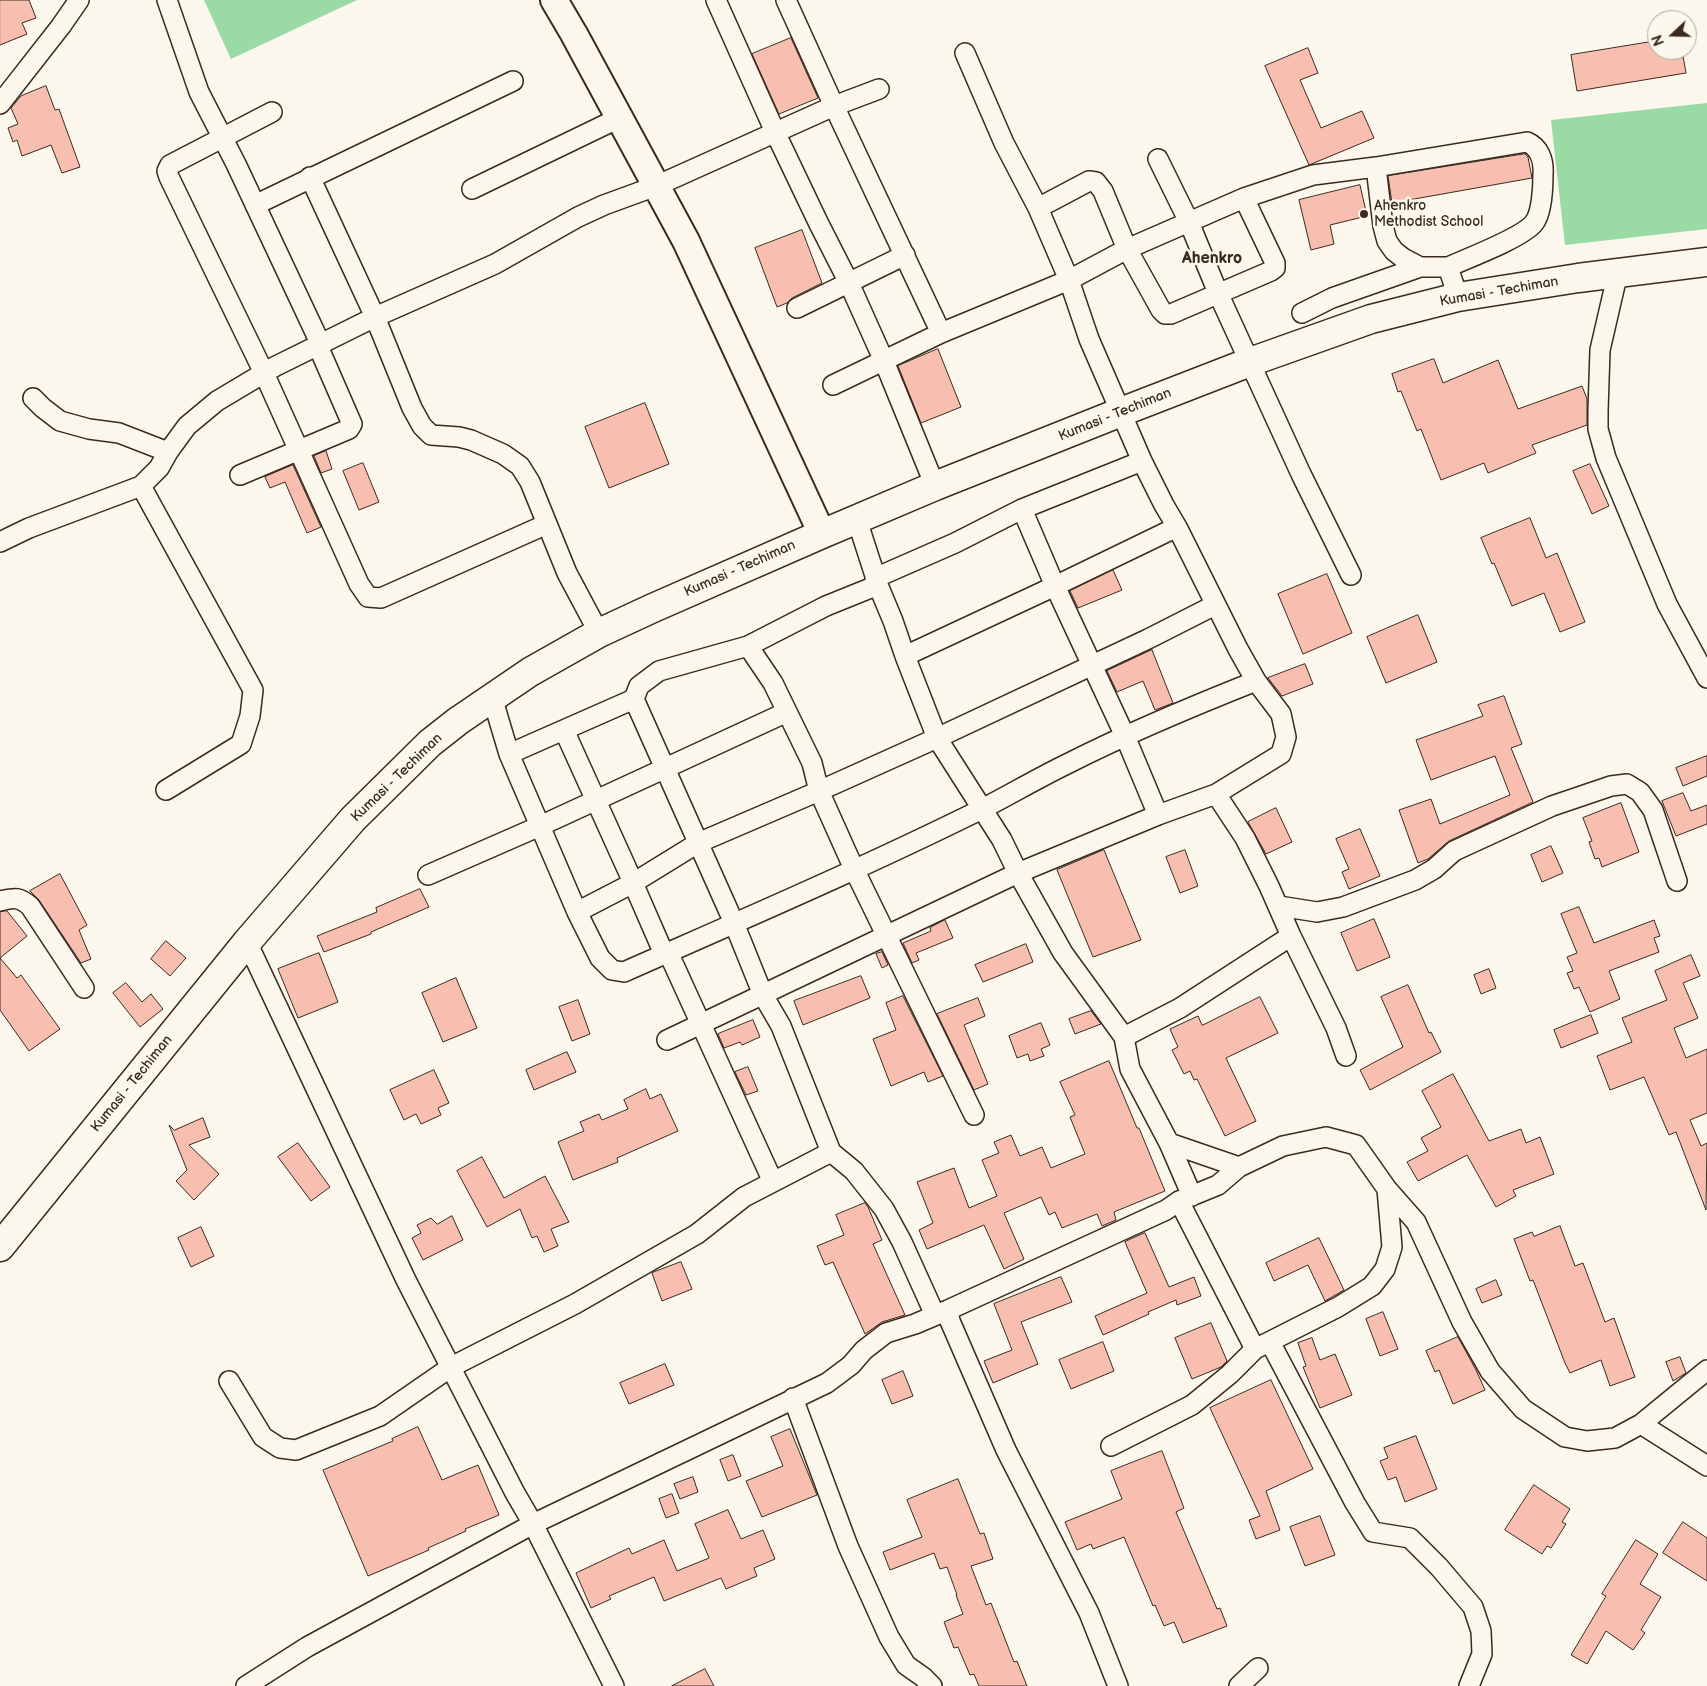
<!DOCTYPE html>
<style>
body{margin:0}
#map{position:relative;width:1707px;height:1686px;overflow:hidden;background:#fbf7ec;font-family:"Balsamiq Sans",sans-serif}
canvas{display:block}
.north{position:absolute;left:1647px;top:10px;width:50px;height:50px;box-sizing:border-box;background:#fbf7ec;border:1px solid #aea59a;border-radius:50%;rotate:249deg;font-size:14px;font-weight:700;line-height:20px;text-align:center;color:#3b2a1e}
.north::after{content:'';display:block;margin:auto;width:18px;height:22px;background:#3b2a1e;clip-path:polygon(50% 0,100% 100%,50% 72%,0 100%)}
</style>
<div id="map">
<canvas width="1707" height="1686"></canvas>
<div class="north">N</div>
</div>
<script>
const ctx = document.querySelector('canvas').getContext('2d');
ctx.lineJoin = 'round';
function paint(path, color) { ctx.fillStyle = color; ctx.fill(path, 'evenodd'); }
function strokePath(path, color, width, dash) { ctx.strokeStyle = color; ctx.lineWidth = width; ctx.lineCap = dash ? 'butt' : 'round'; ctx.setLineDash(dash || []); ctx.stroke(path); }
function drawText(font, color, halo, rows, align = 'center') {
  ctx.font = font + ' "Balsamiq Sans",sans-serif'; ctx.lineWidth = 5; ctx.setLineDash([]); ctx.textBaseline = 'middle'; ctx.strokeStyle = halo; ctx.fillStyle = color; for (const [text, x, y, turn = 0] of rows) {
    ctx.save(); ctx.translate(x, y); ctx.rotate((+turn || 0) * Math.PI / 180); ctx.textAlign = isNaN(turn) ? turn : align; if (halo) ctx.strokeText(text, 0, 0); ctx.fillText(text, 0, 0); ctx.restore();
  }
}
paint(new Path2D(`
 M204,0h153l-126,59z
 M1707,103v126l-142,16 -14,-125z`), '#99daa5');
const building = new Path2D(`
 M0,0h29l7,18 -14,5 5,11 -27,11z
 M791,38l27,60 -39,16 -27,-60z
 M1657,41v9h25l4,23 -109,18 -6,-36z
 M1308,48l10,25 -18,7 21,48 41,-17 12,27 -65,27 -44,-99z
 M46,86l9,24 4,-1 21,58 -18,6 -11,-28 -29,11 -5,-16 -4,2 -5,-14 10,-4 -7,-16 10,-12z
 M1525,154l3,3 4,21 -140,25 -4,-27z
 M1360,185l7,31 -37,9 4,19 -23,6 -12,-50z
 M802,230l20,53 -30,15 -5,5 -10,4 -22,-59z
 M938,349l23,58 -40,16 -23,-57z
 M1434,359l9,24 55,-23 20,49 64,-23 5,13v26l-55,20 4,8 -48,20 -4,-10 -43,17 -20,-51 -4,2 -16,-40 -3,1 -6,-18z
 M645,403l24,61 -60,24 -24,-61z
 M326,451l6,18 -11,4 -7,-17z
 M363,463l16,39 -20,8 -16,-39z
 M1590,464l19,42 -17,8 -19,-43z
 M293,465l28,62 -14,6 -22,-51 -15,6 -5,-11z
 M1530,518l16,40 11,-5 28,69 -25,10 -16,-39 -32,13 -18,-43 -2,1 -11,-26z
 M1113,570l9,20 -44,18 -8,-17z
 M1327,574l25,59 -49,21 -25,-60z
 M1418,615l19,47 -51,21 -19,-46z
 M1152,650l21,53 -18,7 -12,-29 -26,11 -10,-21z
 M1305,664l8,20 -31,12 -14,-18z
 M1504,696l18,48 -11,4 22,54 -84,39 -21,18 -10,4 -19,-53 32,-11 9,25 70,-29 -15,-39 -64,24 -15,-40 67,-24 -5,-11z
 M1707,756v20l-24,10 -7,-18z
 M1683,793l8,18 16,-6v19l-31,12 -14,-35z
 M1621,803l18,49 -37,15 -3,-9 -4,1 -6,-17 3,-1 -9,-23z
 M1276,808l16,34 -26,12 -18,-32z
 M1360,829l20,47 -31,13 -7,-17 7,-3 -13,-30z
 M1551,846l12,27 -21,9 -11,-27z
 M1104,850l37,90 -48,17 -36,-87z
 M1185,850l13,36 -18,7 -14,-36z
 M60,874l27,51 -8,5 12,29 -10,4 -42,-63 -9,-9z
 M420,889l9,18 -58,25v2l-47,18 -7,-16 60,-24 -1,-4z
 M1579,907l15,36 60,-23 6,16 -6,2 5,14 -50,19 11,28 -30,13 -11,-25 -5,2 -7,-16 6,-2 -6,-14 10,-4 -16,-39z
 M7,911l20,25 -27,22 17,20 4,-3 39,54 -31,22 -29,-41v-98z
 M1374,919l16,38 -33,14 -16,-38z
 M945,920l8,18 -37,15 3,7 -7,3 -9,-20 28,-12 -1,-3z
 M166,941l20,17 -16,18 -19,-17z
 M1026,944l7,18 -50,20 -8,-17z
 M882,952l6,13 -6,3 -6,-14z
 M319,953l19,49 -40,16 -20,-49z
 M1691,955l9,21 -17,7 15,35 -24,10 12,30 21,-9v64l-17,7 11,26 6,-3 -1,67 -30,-78 -7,3 -25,-58 -34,13 -13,-34 35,-14 -10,-24 45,-18 -12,-29z
 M1489,969l7,19 -15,6 -7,-19z
 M861,976l9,22 -67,27 -9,-24z
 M456,978l21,50 -34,14 -21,-49z
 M126,983l16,19 9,-8 12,15 -23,18 -27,-34z
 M1408,985l21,48 2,-1 10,20 -71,38 -10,-20 43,-23 -22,-50z
 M903,996l40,80 -15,6 -4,-10 -33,14 -18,-47 23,-9 -10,-27z
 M1260,997l18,36 -52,25 30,63 -31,15 -28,-57 -3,1 -4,-9 -6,3 -12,-24 6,-3 -8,-18 28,-13 4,9z
 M978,998l7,18 -21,9 24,59 -14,6 -37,-76z
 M578,1000l12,34 -18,7 -13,-34z
 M1091,1011l10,13 -26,10 -6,-15z
 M1591,1015l7,18 -37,15 -7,-18z
 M753,1020l7,17 -18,8 -2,-3 -16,6 -6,-14z
 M1041,1023l9,22 -9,4 3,7 -14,5 -2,-7 -11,4 -8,-22z
 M567,1052l9,20 -42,18 -8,-20z
 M1109,1061l28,67h2l26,63 -51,21 2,8 -14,6 -5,-12 -35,14 -7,-16 -6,3 -8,-18 -37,16 20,46 -20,10 -20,-44 -57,24 -8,-19 14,-7 -16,-41 37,-14 15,40 28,-12 -15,-36 17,-7 -5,-11 17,-7 9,21 22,-9 9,21 34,-14 -15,-37 5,-2 -15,-33z
 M748,1067l10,24 -12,4 -11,-23z
 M434,1070l15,33 -11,5 3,7 -20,9 -5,-10 -12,6 -14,-30z
 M1453,1074l36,67 32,-12 5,14 14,-6 14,37 -41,16 3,6 -20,11 -29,-52 -49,26 -11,-19 21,-11 -7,-13 20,-11 -19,-36z
 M646,1089l4,10 11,-5 17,37 -61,27 1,4 -45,18 -15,-38 26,-11 -4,-9 19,-8 3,6 26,-11 -4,-9z
 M203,1118l7,19 -21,8 30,29 -25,26 -18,-19 11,-11 -18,-45 5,5z
 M298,1143l32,44 -19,14 -33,-44z
 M482,1157l22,41 41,-22 24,46 -18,7 7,17 -14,6 -7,-16 -5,2 -12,-29 -33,18 -30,-56z
 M865,1203l3,4 14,33 -9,4 32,71 -23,7 -17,12 -32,-72 -8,3 -8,-19 27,-11 -8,-20z
 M452,1216l11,24 -40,20 -11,-22 9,-5 -4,-8 14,-7 6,6z
 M1560,1226l15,40 8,-3 22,59 9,-4 21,59 -25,9 -9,-26 -31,13 -5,-10 -32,-83 -3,1 -16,-42 18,-7 2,4z
 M201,1227l13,29 -23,11 -13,-29z
 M1145,1233l24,54 25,-10 7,19 -24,9 -1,-5 -28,12 1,2 -46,21 -8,-19 52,-23 -22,-51z
 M1319,1238l25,52 -19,11 -17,-36 -34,16 -8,-18z
 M681,1262l11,27 -30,12 -10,-28z
 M1061,1277l11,25 -51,20 17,42 -45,19 -9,-22 28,-11 -18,-46z
 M1496,1280l6,15 -20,8 -6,-14z
 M1383,1312l15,37 -18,7 -14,-37z
 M1211,1323l16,38 -6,6 -29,12 -17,-41z
 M1458,1337l18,33 9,20 -32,14 -14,-34 -4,2 -9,-21z
 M1312,1338l8,22 15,-6 17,41 -32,13 -17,-41 3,-1 -8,-23z
 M1103,1342l11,29 -43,18 -12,-29z
 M1680,1357l6,16 -13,8 -7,-19z
 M665,1364l9,21 -45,19 -9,-21z
 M903,1371l10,25 -21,8 -10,-24z
 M1271,1380l42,89 -47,22 14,39 -24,9 -7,-19 11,-4 -50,-108z
 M418,1427l24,53 36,-15 21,50 -34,14 1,2 -38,17 1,2 -61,26 -45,-106 70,-29 -1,-2z
 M790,1429l27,66 -55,22 -16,-36 37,-15 -12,-29z
 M1416,1436l21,53 -32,13 -9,-25 -8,3 -8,-19 8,-3 -4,-10z
 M1162,1451l22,57 -8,4 41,97 3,-1 7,18 -44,17 -9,-21 -10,4 -9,-21 -2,1 -29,-69 -31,12 -2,-5 -14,6 -12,-28 57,-23 -11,-28z
 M733,1455l8,21 -13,5 -8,-21z
 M693,1477l5,15 -18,7 -6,-15z
 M958,1479l22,55 4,-1 9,26 -22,7 15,39 5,-2 23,59 3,-1 10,25h-48l-5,-12 -4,1 -12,-28 -4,1 -10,-26 19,-8 -7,-19h1l-10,-28 -7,2 -6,-16 -44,17 -7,-18 39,-15 -15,-37z
 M1534,1485l36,24 -8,13 4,2 -15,24 -4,-2 -5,8 -37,-24z
 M672,1494l7,19 -13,5 -7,-19z
 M728,1510l13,29 22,-9 12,29 -21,9 3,8 -31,13 -5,-11 -57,23 -10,-24 -45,19 2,3 -20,9 -15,-35 53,-25 3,6 32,-14 13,31 32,-13 -14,-34z
 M1320,1516l15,39 -30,11 -15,-39z
 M1683,1522l24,16v43l-44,-28z
 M1636,1540l22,14 -18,30 21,13 -20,33 4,3 -12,17 -27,-19 -19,33 -16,-9 35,-59 -4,-2z
 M705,1669l9,17h-42z`);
paint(building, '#f8bfb0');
strokePath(building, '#3b2a1e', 1);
const street = new Path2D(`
 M167,0l32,92 37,72 85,181
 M716,0l60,134 42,88 31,61 35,78 51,125
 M786,0l48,106 107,227
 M0,104l61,-78 18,-26
 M272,112l-102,53 -3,6 2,6 95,196 95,211 9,13 13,1 166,-74
 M1158,159l31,63 29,71 83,181 50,101
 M1376,167l7,59 4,15 7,10 9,7 17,9h28l10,30
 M310,177l65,140 37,91 10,18 9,9 28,2 12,3 32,14 17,12 10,16 37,91 32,60
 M472,189l147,-71
 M255,205l258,-124
 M1038,208l51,-27 7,1 7,9 24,58 34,61 4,4h6l100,-43 4,-3v-5l-31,-65
 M1618,272l-18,78 -2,61v18l8,29 61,146 40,74
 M797,308l108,-53
 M1302,313l30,-15 88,-31
 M833,385l108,-52 128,-53 58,-31 117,-51 69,-23 63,-8 151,-25c12,5 17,18 16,32 0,12 -1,39 -9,49 -12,15 -66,35 -86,44
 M33,398l10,10 17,13 29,8 30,4 49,19
 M240,475l109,-46 3,-5 -34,-78
 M141,486l112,204 -3,26 -9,28 -75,46
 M1022,509l33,77 70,150 33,79
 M857,520l21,65 15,36 12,35 32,82 65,102 16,33 45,80 61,84 6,32 39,74 23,53
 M0,542l29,-14 112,-42 18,-18 9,-16 19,-26 30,-25 57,-34 101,-50 120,-53 83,-47 26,-12 52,-19 178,-80 45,-17
 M875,578l80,-35 67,-34 120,-48
 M748,646l25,37 39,80 7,28 35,78 120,246
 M905,656l150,-70 122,-59
 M492,697l17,57 68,158 23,46 12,12 12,2c120,-53 241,-105 358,-163 29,-15 58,-32 87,-46 61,-31 124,-57 187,-82
 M564,730l63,139 37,85
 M509,754l125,-55
 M1216,794l29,44 24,48 22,50 45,92 10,28
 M428,875l112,-49 247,-114
 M0,901c14,-3 18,-5 30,5l54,82
 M1279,906l38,6 26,-5 72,-27 19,-11 20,-18 98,-45 59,-20 16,-2 13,8 13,18 24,71
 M577,912l56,-29 65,-40 121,-52 118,-53 211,-99 67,-34
 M247,942l159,338 109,213 18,31 81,162
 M668,952l105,230
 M1124,1037l56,-29 111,-72
 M667,1040l351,-167 140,-58 58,-21 65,-40 5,-17 -5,-23 -25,-33 -18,-32 -61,-122 -13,-22 -22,-44 -53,-122 -20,-59 -31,-72 -34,-65 -39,-90
 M1169,1143l70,24
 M831,1152l23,19 30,38 18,33 33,73
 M1387,1189l29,33 46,100 28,49 33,38 42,28 22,4 28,-3 26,-14 66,-54
 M1179,1201l76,148
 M948,1310l2,11 56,129 83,163 29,73
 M1270,1342l85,161 18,29 37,6 29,29 34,40 8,24 1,23 -13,32
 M229,1381l34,56 17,11 16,2 84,-34 71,-49 124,-63 122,-70 47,-37 87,-45 -50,-126 -18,-31 -29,-72 -100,-224 5,-13 20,-15 89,-25 78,-40 52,-21
 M793,1398l55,148 41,91 17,28 17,12 9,9
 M1641,1424l66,42
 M246,1686l61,-39 226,-123 294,-141 24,-18 13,-15 22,-17 29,-9 33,-14 218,-100 13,-9 39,-16 21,-18 44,-21 43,-9 30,8 31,44 5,58 -7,22 -13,17 -34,21 -83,42 -25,25 -38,31 -81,41
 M1239,1686l19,-18`);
const secondary = new Path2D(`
 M554,0l20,34 112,207 136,293`);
const highway = new Path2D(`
 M0,1247l247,-305 106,-123 77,-76 28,-22 72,-49 69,-39 54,-25 169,-74 113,-48 186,-74 129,-50 121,-43 87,-22 120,-19 129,-16`);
strokePath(street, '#3b2a1e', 22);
strokePath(secondary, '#3b2a1e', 30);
strokePath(highway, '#3b2a1e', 31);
strokePath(street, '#fbf7ec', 19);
strokePath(secondary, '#fbf7ec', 26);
strokePath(highway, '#fbf7ec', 28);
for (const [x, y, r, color] of [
 [1364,214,5,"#3b2a1e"]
]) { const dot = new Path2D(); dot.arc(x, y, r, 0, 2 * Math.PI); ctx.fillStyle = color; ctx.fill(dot); strokePath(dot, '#fbf7ec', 2); }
drawText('14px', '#3b2a1e', '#fbf7ec', [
 ["Ahenkro",1374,206],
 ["Methodist School",1374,222]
], 'left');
drawText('14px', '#3b2a1e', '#fbf7ec', [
 ["Kumasi - Techiman",1499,292,-10],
 ["Kumasi - Techiman",1115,415,-22],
 ["Kumasi - Techiman",740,569,-24],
 ["Kumasi - Techiman",397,778,-44],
 ["Kumasi - Techiman",132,1084,-51]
]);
drawText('bold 16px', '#3b2a1e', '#fbf7ec', [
 ["Ahenkro",1212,259]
]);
</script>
